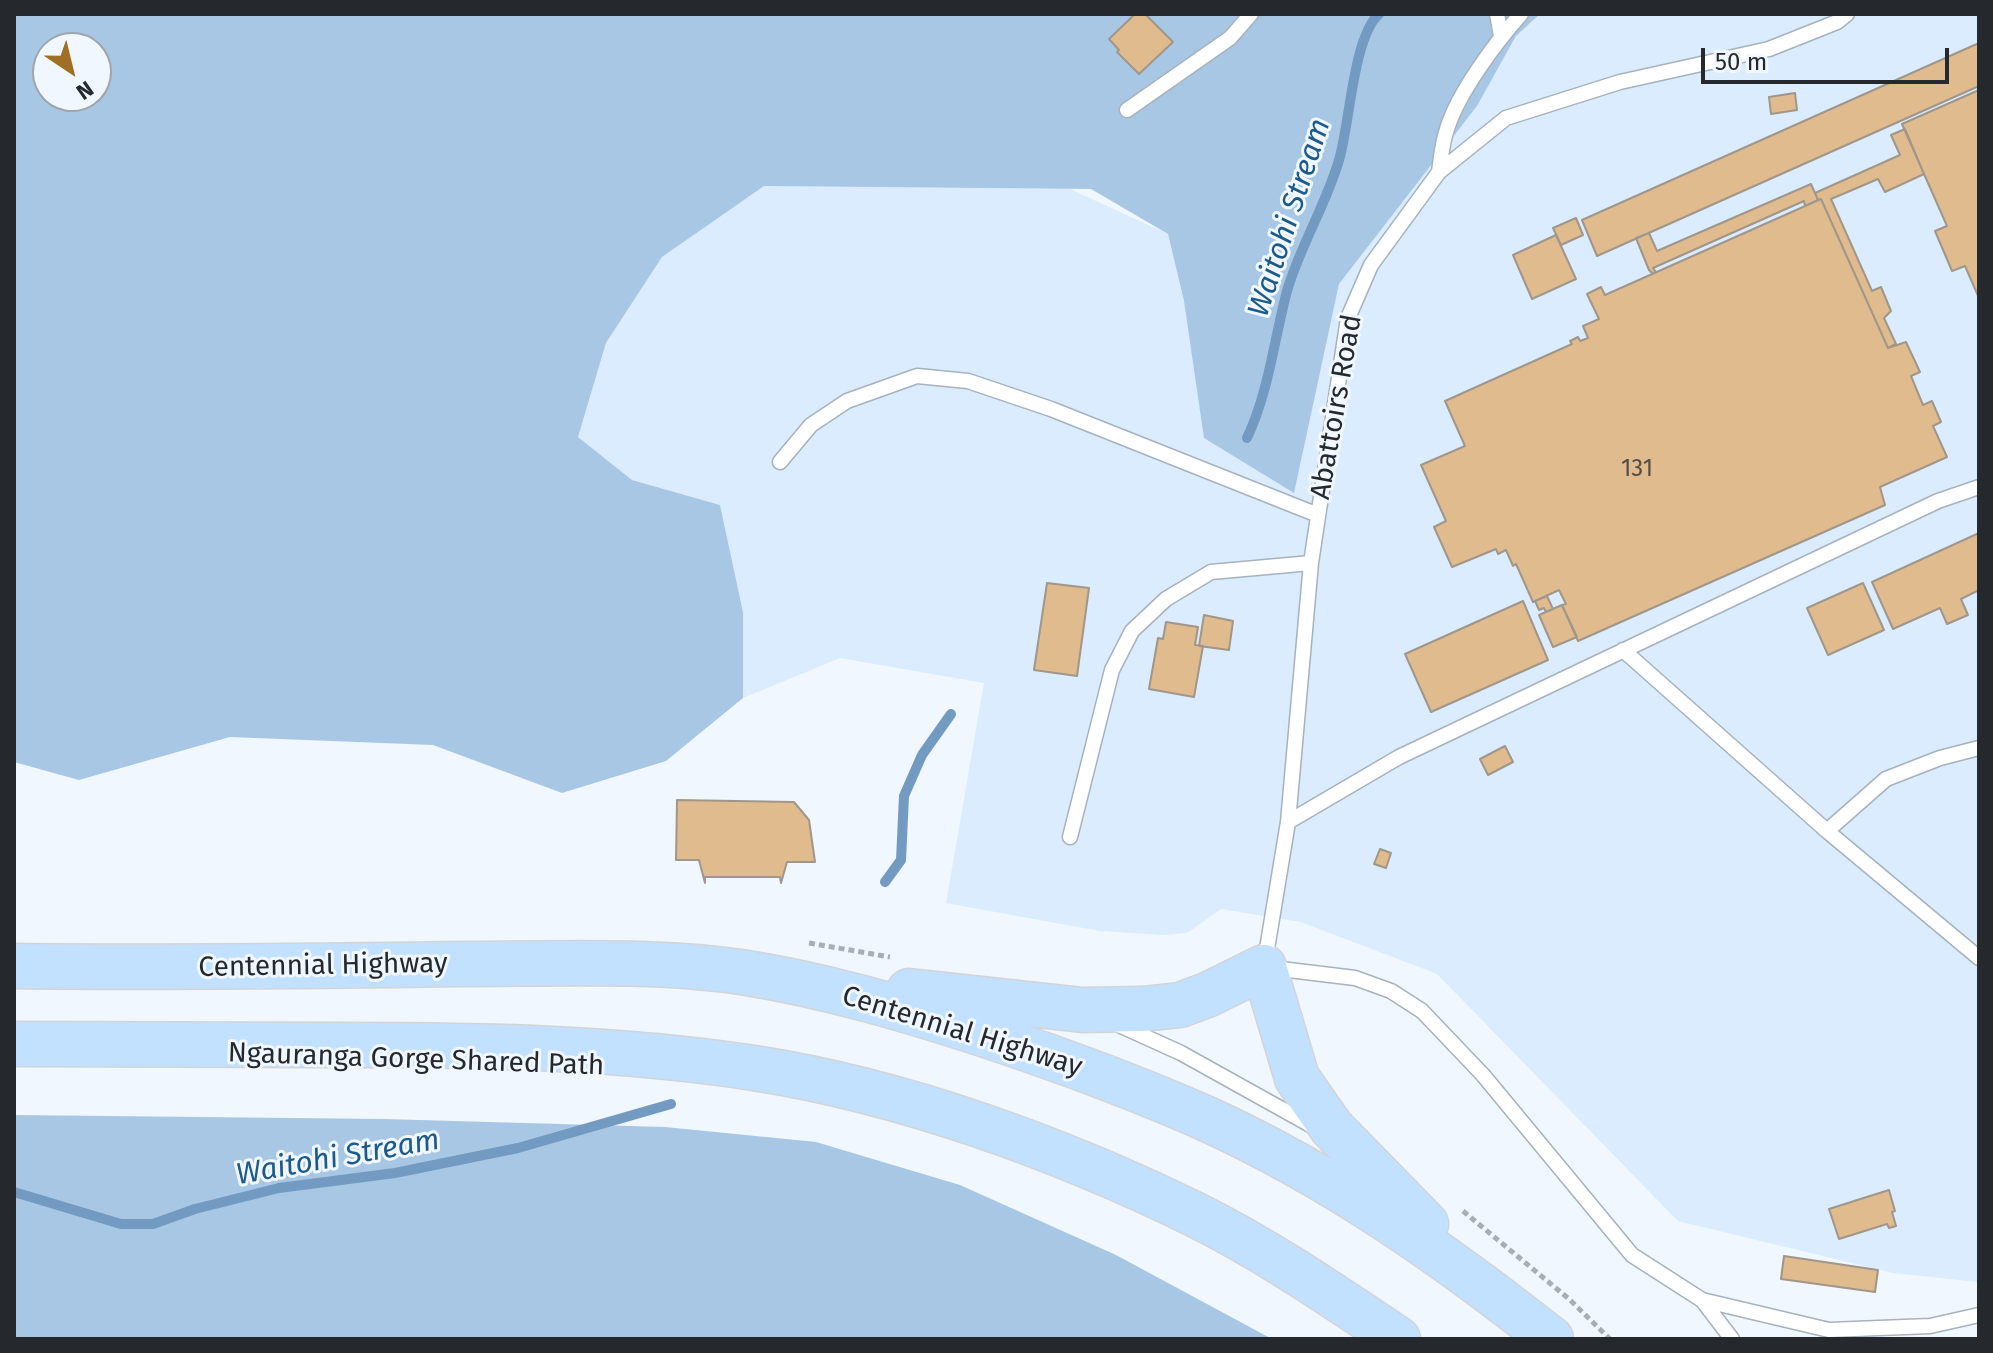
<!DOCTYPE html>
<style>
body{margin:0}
#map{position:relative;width:1993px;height:1353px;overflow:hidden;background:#f0f7fe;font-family:"Fira Sans",sans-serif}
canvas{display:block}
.frame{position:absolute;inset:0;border:16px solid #25292e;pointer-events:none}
.north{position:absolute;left:32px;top:32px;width:80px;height:80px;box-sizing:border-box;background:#f0f7fe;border:2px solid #9fa5ab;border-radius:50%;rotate:145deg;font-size:22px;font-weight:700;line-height:32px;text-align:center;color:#25292e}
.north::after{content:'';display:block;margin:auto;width:28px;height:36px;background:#a06e24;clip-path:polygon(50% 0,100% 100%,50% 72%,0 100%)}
.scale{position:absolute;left:1701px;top:48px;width:248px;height:36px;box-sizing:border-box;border:4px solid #25292e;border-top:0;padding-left:10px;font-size:24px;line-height:28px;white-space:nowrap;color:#25292e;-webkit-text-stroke:6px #f0f7fe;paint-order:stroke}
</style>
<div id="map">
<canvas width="1993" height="1353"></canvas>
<div class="frame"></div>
<div class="north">N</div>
<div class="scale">50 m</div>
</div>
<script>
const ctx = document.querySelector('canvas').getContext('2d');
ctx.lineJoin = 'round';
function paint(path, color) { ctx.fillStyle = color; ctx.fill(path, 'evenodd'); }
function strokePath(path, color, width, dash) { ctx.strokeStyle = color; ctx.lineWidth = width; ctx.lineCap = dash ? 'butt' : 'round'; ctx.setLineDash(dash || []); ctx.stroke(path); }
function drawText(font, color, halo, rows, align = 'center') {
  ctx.font = font + ' "Fira Sans",sans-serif'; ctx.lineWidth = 6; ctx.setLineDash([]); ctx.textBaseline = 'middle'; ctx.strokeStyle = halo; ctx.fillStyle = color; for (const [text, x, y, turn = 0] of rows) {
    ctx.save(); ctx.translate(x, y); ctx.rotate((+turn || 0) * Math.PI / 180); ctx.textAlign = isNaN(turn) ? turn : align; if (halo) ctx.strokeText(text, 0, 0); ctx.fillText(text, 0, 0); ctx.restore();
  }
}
paint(new Path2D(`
 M1540,14h439v1268l-86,-9 -215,-52 -241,-247 -136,-52 -80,-13 -34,24 -25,2 -62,-4 -154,-28 38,-220 -144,-25 -97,40v-86l-23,-107 -88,-25 -54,-43 28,-94 56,-86 101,-71 307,3 98,45 16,67 109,191 46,-208 138,-178 39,-70z`), '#daecfd');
paint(new Path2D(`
 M14,14h1526l-24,22 -39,70 -138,178 -45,209 -90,-55 -20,-137 -16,-67 -77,-45 -327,-3 -102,71 -56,86 -28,94 54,43 88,25 23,107v86l-77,63 -104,32 -129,-48 -203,-8 -151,43 -65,-18zM48,48h48v48h-48z
 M14,1115l370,4 281,8 151,15 144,43 156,70 156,84h-1258z`), '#a8c7e4');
strokePath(new Path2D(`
 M1247,438c22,-47 27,-98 40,-147 13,-45 39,-86 52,-131 11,-36 14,-123 40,-146
 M885,882l16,-22 3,-64 18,-41 29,-41
 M14,1192l107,32h32l42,-15 84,-21 116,-15 123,-25 153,-44`), '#739bc2', 10);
const building = new Path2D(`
 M1135,14h10l28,28 -34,32 -22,-22 2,-2 -10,-11z
 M1979,43v43l-382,170 -15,-36z
 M1979,90v208l-14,-32 -13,5 -17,-40 12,-5 -45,-102z
 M1795,93l2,17 -26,4 -2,-17z
 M1905,129l19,45 -39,18 -7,-13 -47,20 41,92 9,-4 10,24 -7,7 12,26 -8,4 -67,-149 -3,1 -3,-7 85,-38 -9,-20z
 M1811,184l7,16 -13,6 -1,-5 -151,67 3,4 -4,1 -3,-3 -13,-32 13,-5 8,18z
 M1821,199l67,149 18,-6 14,30 -9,4 12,29 9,-4 9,21 -8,4 14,31 -67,30 5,18 -307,136 -16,-36 4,-1 -7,-14 -26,12 -17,-38 -3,2 -7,-16 -8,4 -2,-5 -44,18 -18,-40 12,-6 -25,-56 44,-19 -20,-45 127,-57 -2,-3 8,-4 2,4 8,-3 -5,-12 16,-7 -12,-25 14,-7 4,8z
 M1576,218l7,17 -22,10 -8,-17z
 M1556,235l20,44 -44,20 -19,-44z
 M1979,533v57l-18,9 7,16 -21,9 -7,-16 -47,21 -21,-47z
 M1047,583l42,5 -12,88 -43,-6z
 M1863,583l21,47 -56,25 -21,-47z
 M1547,596l6,13 -7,3 -2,-4 -5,2 -4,-9z
 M1523,601l25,59 -117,52 -26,-58z
 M1562,605l15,32 -24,10 -14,-32z
 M1204,615l29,6 -4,29 -30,-4z
 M1166,622l32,5 -3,18 8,1 -9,51 -45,-8 9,-51 5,1z
 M1505,746l8,16 -25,13 -8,-16z
 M677,800l117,2 15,18 6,42h-28l-6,21 -1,-6h-75v6l-6,-23h-23z
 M1380,849l11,4 -5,15 -12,-4z
 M1889,1190l6,21 -3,1 4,14 -7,2 -2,-4 -48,15 -10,-30z
 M1784,1256l94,14 -3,22 -94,-13z`);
paint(building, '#e0bb8e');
strokePath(building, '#a0968a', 2);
const service = new Path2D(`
 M1497,14l4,22
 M1127,110l103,-72 21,-24
 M1439,172c2,-14 3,-29 8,-43 11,-36 49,-87 74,-115
 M780,462l31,-37 36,-24 70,-25 51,5 83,28 267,106
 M1623,650l204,181
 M1979,748l-39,10 -54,21 -59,52 152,127
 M1288,822l111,-65 539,-256 41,-14
 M1070,837l42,-167 20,-39 34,-32 45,-27 100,-9
 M1117,1024l64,29 133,74
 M1702,1300l-70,-45 -149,-180 -61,-64 -31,-20 -36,-13 -91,-11 24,-145 23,-259 37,-245 23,-53 68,-93 67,-54 114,-36 149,-33 68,-27 10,-8
 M1732,1339l-30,-39 127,30 101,-4 49,-11`);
const trunk = new Path2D(`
 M14,966c150,2 300,0 449,-2 92,0 187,-5 278,8 83,13 165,37 245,63 75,25 149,52 221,84 125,57 238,136 344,220
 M909,991l174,19 60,-1 37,-4 27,-10 57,-28 33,111 35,50 94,96
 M14,1044c109,1 218,1 327,1 138,0 276,2 413,23 148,23 305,80 440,146 71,35 138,81 204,125`);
strokePath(service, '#a6b2bd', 17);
strokePath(trunk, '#d3d4d5', 47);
strokePath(new Path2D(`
 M809,943l81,14
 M1463,1211l106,88 41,40`), '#a8aeb4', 5, [6, 4]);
strokePath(service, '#fff', 14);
strokePath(trunk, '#c2e0ff', 44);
drawText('24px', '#544e46', null, [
 ["131",1637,469]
]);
drawText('28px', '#25292e', '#f0f7fe', [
 ["Abattoirs Road",1337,407,-80],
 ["Centennial Highway",323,966,-1],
 ["Centennial Highway",962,1032,17],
 ["Ngauranga Gorge Shared Path",416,1060,2]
]);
drawText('italic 30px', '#1c5a8c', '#f0f7fe', [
 ["Waitohi Stream",1290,218,-72],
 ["Waitohi Stream",338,1158,-10]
]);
</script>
